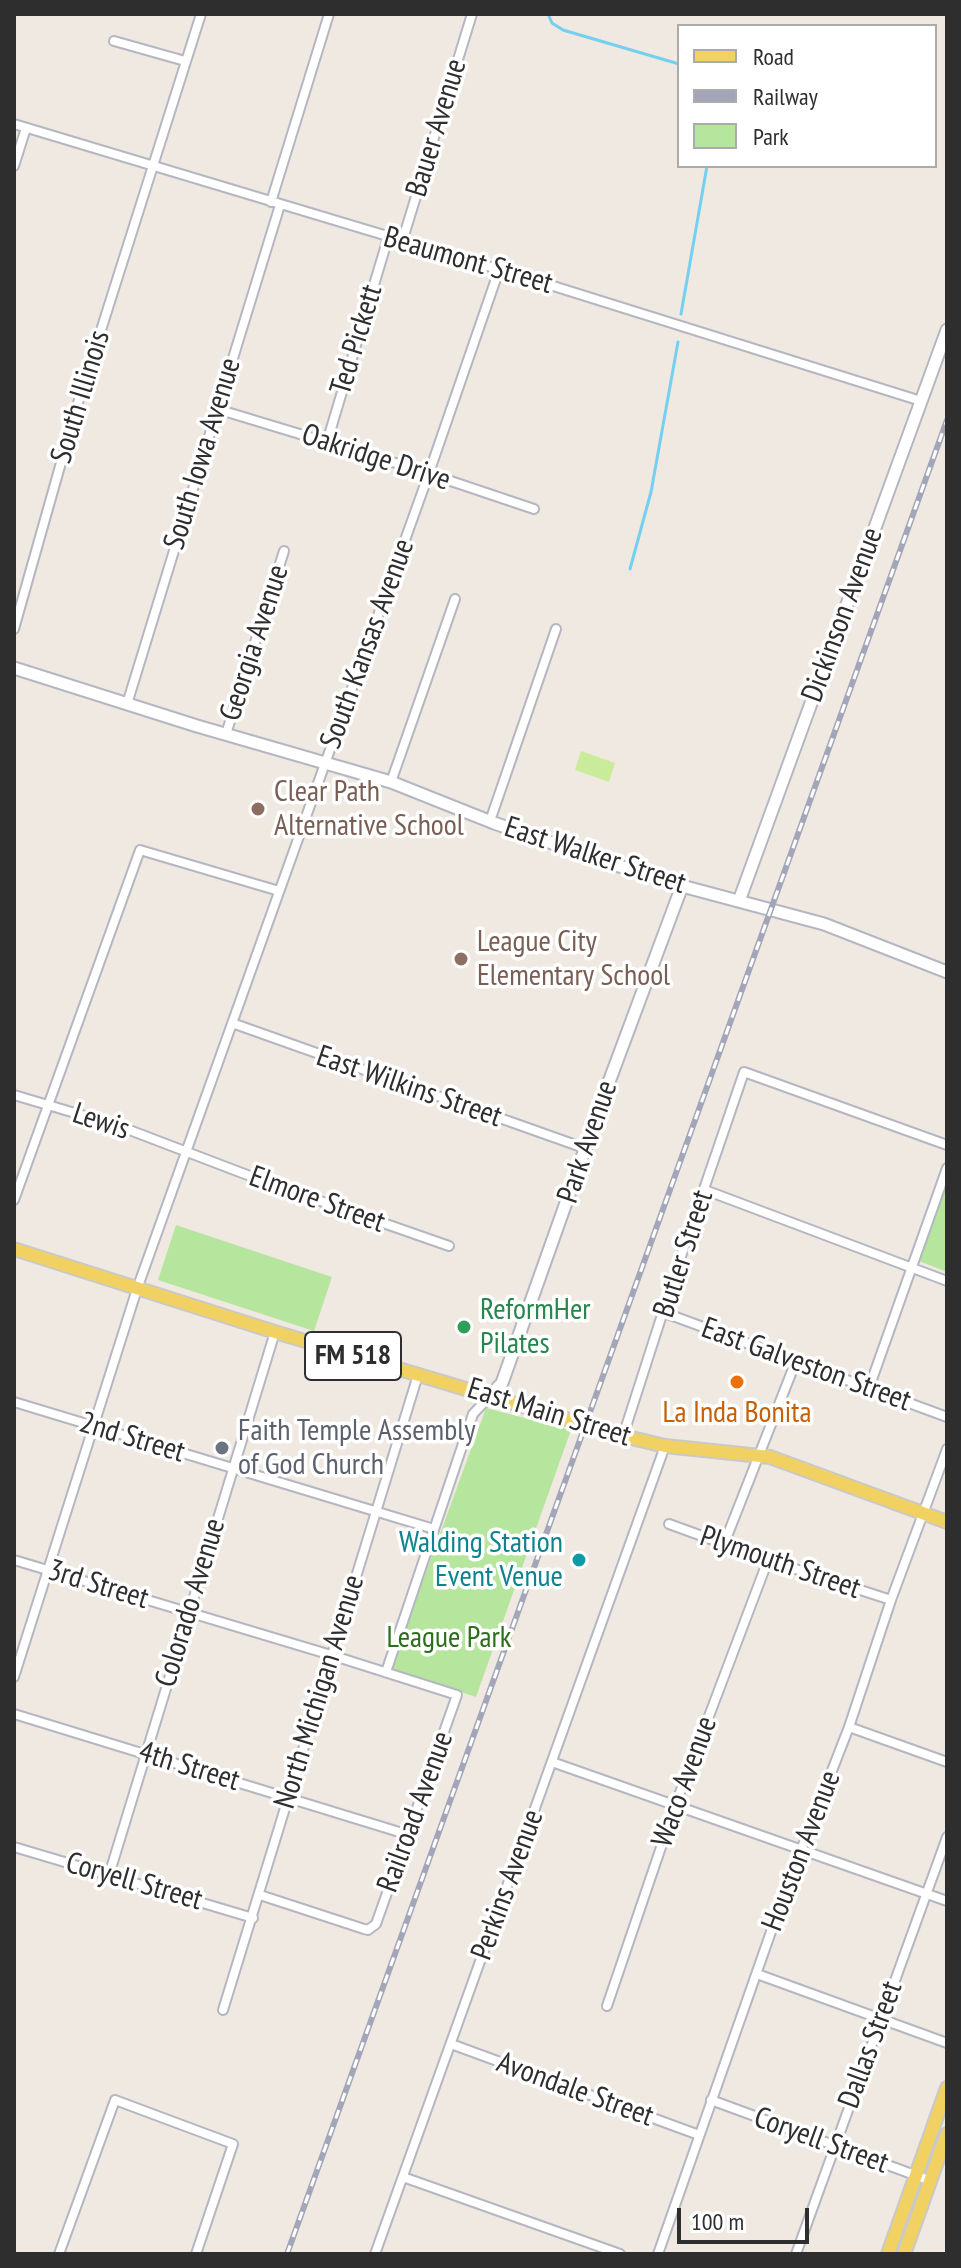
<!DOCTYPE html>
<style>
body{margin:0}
#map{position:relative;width:961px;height:2268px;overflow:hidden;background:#efe9e1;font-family:"PT Sans Narrow",sans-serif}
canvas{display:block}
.frame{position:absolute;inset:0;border:16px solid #2e2e2e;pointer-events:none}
.legend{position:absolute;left:677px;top:24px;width:260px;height:144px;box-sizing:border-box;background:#fff;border:2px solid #ababab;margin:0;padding:10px 14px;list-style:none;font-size:24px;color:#2e2e2e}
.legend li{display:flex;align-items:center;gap:16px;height:40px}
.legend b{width:40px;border:2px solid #ababab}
.scale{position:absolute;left:677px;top:2208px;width:132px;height:36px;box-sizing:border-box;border:4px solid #2e2e2e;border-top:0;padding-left:10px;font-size:24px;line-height:28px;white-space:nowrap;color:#2e2e2e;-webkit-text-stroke:6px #fff;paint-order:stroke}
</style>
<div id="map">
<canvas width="961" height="2268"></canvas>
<div class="frame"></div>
<ul class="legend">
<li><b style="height:10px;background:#f2d163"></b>Road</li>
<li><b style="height:10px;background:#a3a6b8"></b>Railway</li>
<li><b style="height:22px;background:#b6e59e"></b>Park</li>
</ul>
<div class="scale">100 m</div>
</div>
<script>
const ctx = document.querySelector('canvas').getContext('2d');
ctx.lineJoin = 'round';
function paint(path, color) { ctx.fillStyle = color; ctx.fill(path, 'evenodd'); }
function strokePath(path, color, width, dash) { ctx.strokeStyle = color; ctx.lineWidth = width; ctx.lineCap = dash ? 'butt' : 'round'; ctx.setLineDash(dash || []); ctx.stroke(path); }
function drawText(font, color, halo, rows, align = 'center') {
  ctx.font = font + ' "PT Sans Narrow",sans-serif'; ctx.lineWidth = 7; ctx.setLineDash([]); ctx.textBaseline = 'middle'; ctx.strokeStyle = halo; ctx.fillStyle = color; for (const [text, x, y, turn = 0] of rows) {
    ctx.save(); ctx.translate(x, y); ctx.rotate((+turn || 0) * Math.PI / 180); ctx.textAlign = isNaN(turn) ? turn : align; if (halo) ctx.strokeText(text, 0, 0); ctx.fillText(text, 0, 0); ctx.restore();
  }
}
paint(new Path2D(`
 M947,1184v88l-28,-11z
 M176,1225l156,52 -18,54 -156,-51z
 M486,1408l85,22 -95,267 -85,-29z`), '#b6e59e');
paint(new Path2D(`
 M581,751l34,12 -6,19 -34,-12z`), '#c9ec9a');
strokePath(new Path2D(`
 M548,14l4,9 11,7 116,34
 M681,314l26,-148
 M630,569l21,-77 27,-150`), '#75cff0', 3);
const street = new Path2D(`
 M114,41l71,20
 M14,124l520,156 387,121
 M14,166l12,-38
 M271,202l58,-188
 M402,242l70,-228
 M217,409l195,59 122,41
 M327,442l61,-204
 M14,629l63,-223 124,-392
 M127,704l153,-499
 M226,734l58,-183
 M391,782l64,-183
 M490,821l66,-192
 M232,1023l355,126
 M14,1095l105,31 144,55 186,65
 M705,1190l242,91
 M14,1200l126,-350 139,41
 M665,1313l282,104
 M869,1388l78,-220
 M14,1402l420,127
 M623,1436l55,-171 66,-193 203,73
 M669,1524l99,36 123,40
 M724,1544l72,-183
 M14,1560l317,95 126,40 -81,229 -8,6 -4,-1 -104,-34
 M386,1672l87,-258 18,-19
 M14,1677l123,-388 292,-816 70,-203
 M14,1714l395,121
 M849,1727l98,35
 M552,1762l395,139
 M14,1847l239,71
 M109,1875l166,-543
 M757,1974l190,69
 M607,2006l68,-200 93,-246
 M223,2010l195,-635
 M451,2044l248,91
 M711,2100l220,81
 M403,2177l217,77
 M59,2254l56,-154 118,44 -37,110
 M375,2254l290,-808
 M658,2254l129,-368 62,-159 42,-127 56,-151
 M796,2254l151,-417`);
const secondary = new Path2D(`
 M14,668l183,58 194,56 103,41 119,41 69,22 142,38 123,48
 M739,901l208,-571
 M491,1395l11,-12 104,-293 76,-204`);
const primary = new Path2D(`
 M14,1249l261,83 348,104 42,10 105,11 177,65
 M888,2254l59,-166
 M904,2254l43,-120`);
strokePath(street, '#b4b7c1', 12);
strokePath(secondary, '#b4b7c1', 15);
strokePath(primary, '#c9c9c9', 16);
strokePath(street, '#fff', 8);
strokePath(secondary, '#fff', 11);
strokePath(primary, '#f2d163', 12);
const rail = new Path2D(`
 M287,2254l660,-1834`);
strokePath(rail, '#a3a6b8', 6);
strokePath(rail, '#fff', 3, [9]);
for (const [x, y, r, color] of [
 [258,809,8,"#8d6e63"],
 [461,959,8,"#8d6e63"],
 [464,1327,8,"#2e9e5b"],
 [737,1382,8,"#e8710a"],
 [222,1448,8,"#6b7280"],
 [579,1560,8,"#0f9aa8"]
]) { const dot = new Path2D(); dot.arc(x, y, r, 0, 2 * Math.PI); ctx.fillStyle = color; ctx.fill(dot); strokePath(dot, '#fff', 3); }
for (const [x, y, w] of [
 [353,1356,96]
]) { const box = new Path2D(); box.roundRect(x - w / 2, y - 24, w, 48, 6); ctx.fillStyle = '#fff'; ctx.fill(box); strokePath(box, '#2e2e2e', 2); }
drawText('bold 28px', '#2e2e2e', null, [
 ["FM 518",353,1356]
]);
drawText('30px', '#2e2e2e', '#fff', [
 ["Bauer Avenue",437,128,-73],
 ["Beaumont Street",468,261,16],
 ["Ted Pickett",357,340,-73],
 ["South Illinois",81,397,-73],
 ["South Iowa Avenue",203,454,-73],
 ["Oakridge Drive",376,458,18],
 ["Dickinson Avenue",843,615,-70],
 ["Georgia Avenue",255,643,-72],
 ["South Kansas Avenue",368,644,-70],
 ["East Walker Street",595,856,18],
 ["East Wilkins Street",409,1087,19],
 ["Lewis",101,1122,18],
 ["Park Avenue",588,1142,-71],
 ["Elmore Street",317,1200,20],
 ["Butler Street",684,1254,-72],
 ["East Galveston Street",806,1365,20],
 ["East Main Street",549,1413,17],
 ["2nd Street",132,1438,17],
 ["Plymouth Street",780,1563,19],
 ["3rd Street",98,1585,17],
 ["Colorado Avenue",191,1603,-73],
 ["North Michigan Avenue",320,1692,-73],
 ["4th Street",189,1767,17],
 ["Waco Avenue",685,1782,-70],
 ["Railroad Avenue",416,1812,-70],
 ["Houston Avenue",802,1851,-69],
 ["Coryell Street",134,1882,16],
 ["Perkins Avenue",508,1885,-70],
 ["Dallas Street",871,2045,-70],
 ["Avondale Street",575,2090,20],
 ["Coryell Street",821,2141,20]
]);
drawText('30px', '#785e54', '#fff', [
 ["Clear Path",274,792],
 ["Alternative School",274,826],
 ["League City",477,942],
 ["Elementary School",477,976]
], 'left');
drawText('30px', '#27864d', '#fff', [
 ["ReformHer",480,1310],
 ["Pilates",480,1344]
], 'left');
drawText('30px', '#c56008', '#fff', [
 ["La Inda Bonita",737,1413]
]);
drawText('30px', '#5b616d', '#fff', [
 ["Faith Temple Assembly",238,1431],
 ["of God Church",238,1465]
], 'left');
drawText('30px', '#0d838f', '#fff', [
 ["Walding Station",563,1543],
 ["Event Venue",563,1577]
], 'right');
drawText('30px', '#2c6e1b', '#fff', [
 ["League Park",449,1638]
]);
</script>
